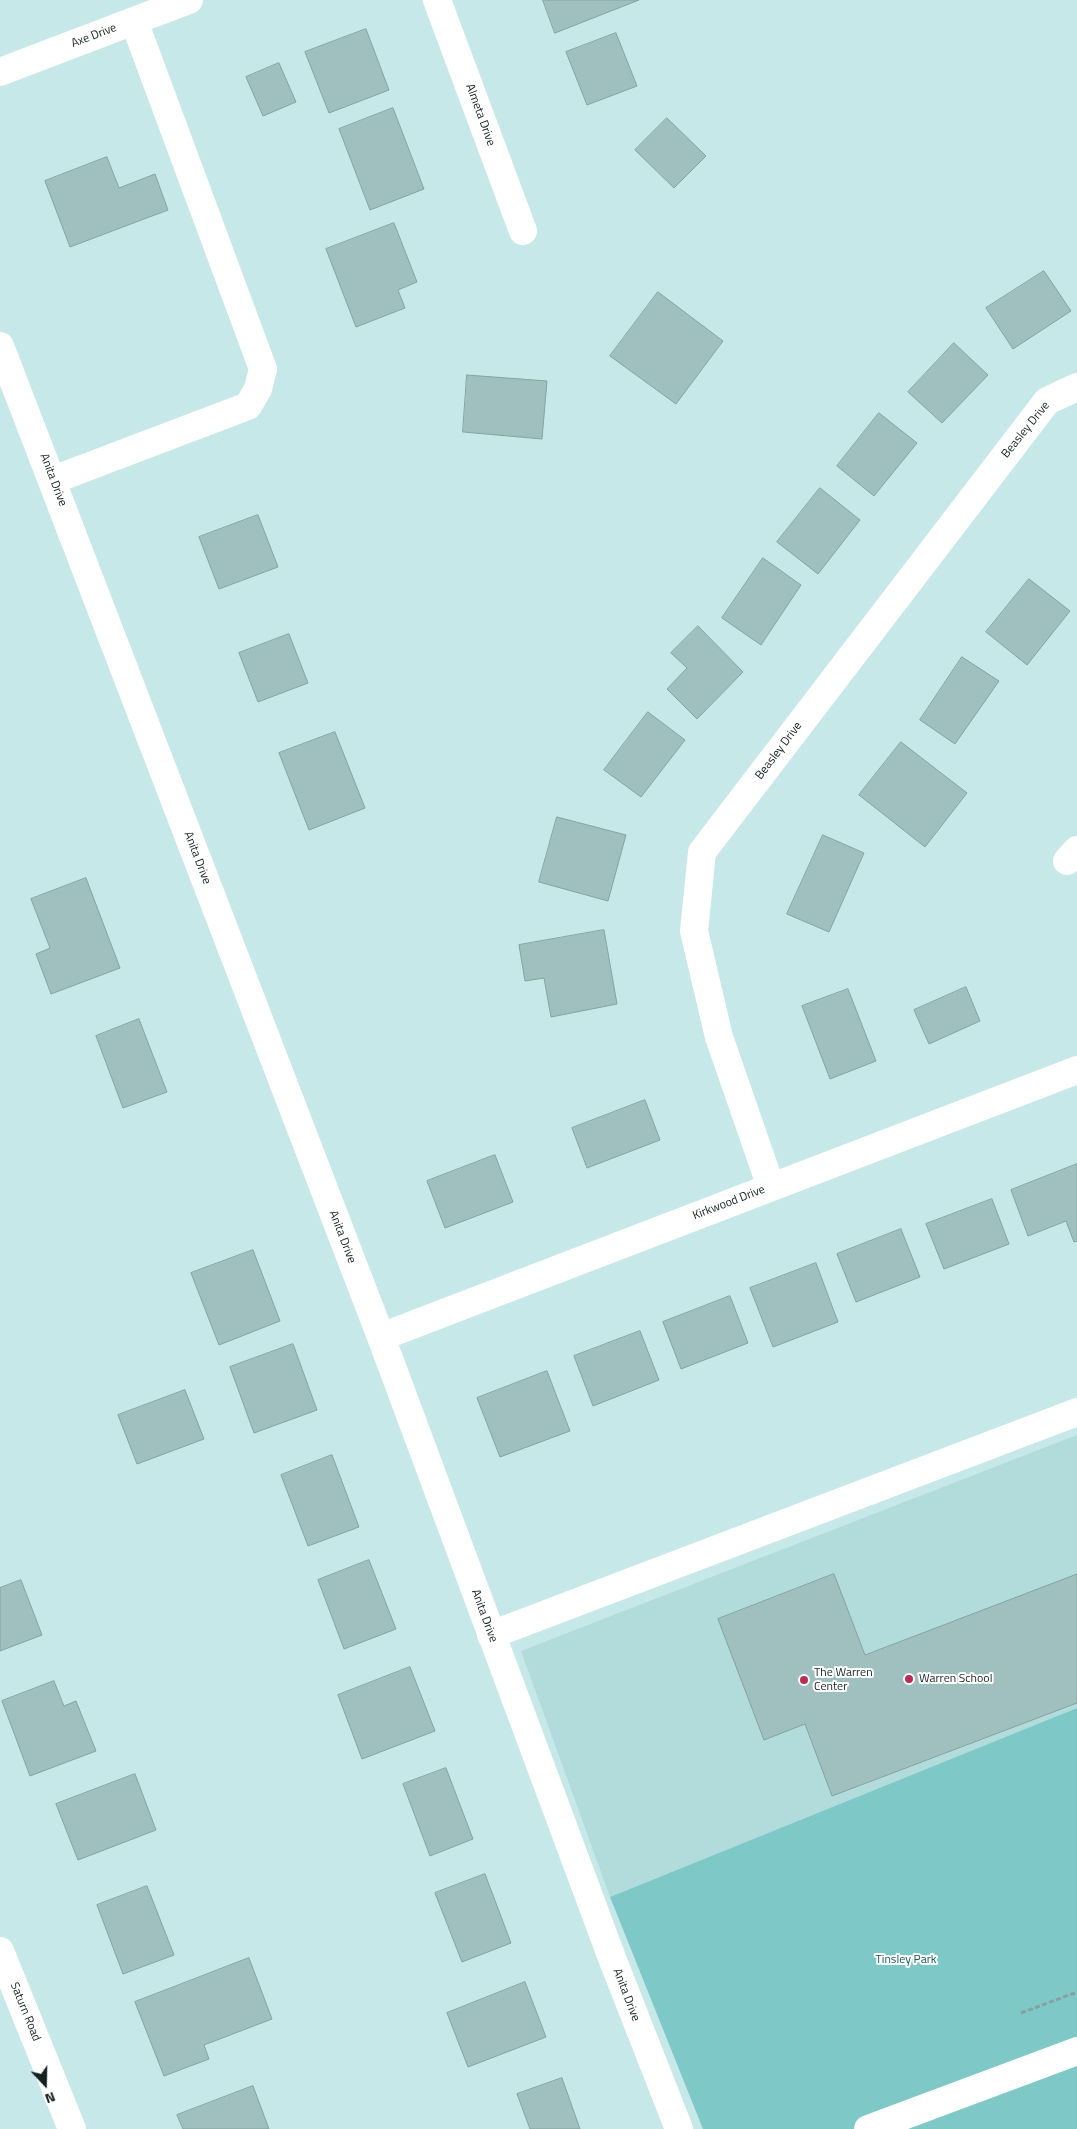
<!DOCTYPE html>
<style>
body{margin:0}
#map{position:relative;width:1077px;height:2129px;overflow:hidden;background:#c7e8e8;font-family:"Titillium Web",sans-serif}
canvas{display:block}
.north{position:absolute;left:20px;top:2059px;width:50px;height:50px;-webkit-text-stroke:4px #fff;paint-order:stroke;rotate:159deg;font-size:14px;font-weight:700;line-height:20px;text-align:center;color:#152121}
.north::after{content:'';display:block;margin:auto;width:18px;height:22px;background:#152121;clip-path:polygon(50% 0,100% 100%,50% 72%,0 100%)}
</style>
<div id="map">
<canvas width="1077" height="2129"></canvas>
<div class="north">N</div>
</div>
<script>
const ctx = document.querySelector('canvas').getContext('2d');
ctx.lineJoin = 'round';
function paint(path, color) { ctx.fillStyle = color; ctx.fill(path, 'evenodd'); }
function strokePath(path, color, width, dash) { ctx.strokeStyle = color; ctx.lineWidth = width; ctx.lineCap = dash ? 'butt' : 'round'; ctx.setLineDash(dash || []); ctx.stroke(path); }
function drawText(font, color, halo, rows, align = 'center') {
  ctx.font = font + ' "Titillium Web",sans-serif'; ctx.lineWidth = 4; ctx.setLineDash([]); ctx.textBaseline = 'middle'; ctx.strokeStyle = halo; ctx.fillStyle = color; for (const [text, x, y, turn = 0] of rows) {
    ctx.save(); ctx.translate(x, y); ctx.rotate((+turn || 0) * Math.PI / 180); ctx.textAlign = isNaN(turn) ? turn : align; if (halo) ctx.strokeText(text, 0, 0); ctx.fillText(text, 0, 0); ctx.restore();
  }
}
paint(new Path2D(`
 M1077,1435v273l-467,189 -89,-246z`), '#b2dbdb');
paint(new Path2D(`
 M1077,1708v421h-374l-93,-232z`), '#7fc8c8');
const building = new Path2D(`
 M543,0h96l-84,33z
 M366,29l23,61 -60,23 -24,-61z
 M616,33l21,53 -50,19 -21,-53z
 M279,63l17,39 -33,14 -17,-39z
 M393,108l31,81 -54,21 -31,-81z
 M667,118l39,38 -32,32 -39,-38z
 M107,157l12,31 36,-14 13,36 -98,37 -25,-66z
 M394,223l23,59 -19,8 7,18 -49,19 -30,-78z
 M1044,271l27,40 -58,38 -27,-41z
 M658,292l65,49 -47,63 -66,-48z
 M954,343l34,32 -46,48 -34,-31z
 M467,375l80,6 -5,58 -79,-7z
 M879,413l38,30 -43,53 -37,-30z
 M820,488l40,32 -42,54 -41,-32z
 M258,515l20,52 -59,22 -20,-52z
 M763,558l38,27 -40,60 -39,-27z
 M1029,579l41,32 -43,54 -41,-33z
 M698,626l45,46 -46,47 -30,-30 20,-21 -16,-15z
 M289,634l19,49 -50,19 -19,-49z
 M962,657l37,24 -44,63 -35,-24z
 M648,712l37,28 -44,57 -37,-27z
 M335,732l30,76 -56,22 -30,-77z
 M901,742l66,51 -42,54 -66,-52z
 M557,817l69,18 -18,66 -69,-19z
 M823,835l41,18 -35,79 -42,-18z
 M86,878l34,90 -69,26 -15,-40 14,-6 -19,-49z
 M604,930l13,74 -66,13 -7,-39 -19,3 -6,-36z
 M966,987l14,34 -51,23 -15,-34z
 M848,989l28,72 -46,18 -28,-73z
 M139,1019l28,73 -44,16 -27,-72z
 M645,1100l15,40 -73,28 -15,-40z
 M495,1155l18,47 -68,26 -18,-47z
 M1077,1164v77l-3,1 -8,-21 -38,15 -17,-46z
 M992,1199l17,45 -65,25 -18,-45z
 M901,1229l19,48 -64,25 -19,-48z
 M253,1250l27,71 -61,24 -28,-72z
 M816,1263l22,59 -65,25 -23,-59z
 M730,1296l18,47 -67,26 -18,-47z
 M640,1331l19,49 -66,26 -19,-50z
 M293,1344l24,66 -63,23 -24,-66z
 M547,1371l23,60 -70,26 -23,-59z
 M185,1390l19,49 -67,25 -19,-49z
 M332,1455l27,72 -51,19 -27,-71z
 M369,1560l27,69 -52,20 -26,-69z
 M834,1574l31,81 212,-81v129l-245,93 -27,-72 -41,16 -46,-121z
 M21,1580l21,55 -42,16v-63z
 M410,1667l25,64 -73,28 -24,-64z
 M54,1681l10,25 12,-5 20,50 -66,25 -28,-75z
 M446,1768l27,71 -43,17 -27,-72z
 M135,1774l21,56 -78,30 -22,-56z
 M485,1874l26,69 -49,19 -27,-69z
 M147,1886l27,69 -51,19 -26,-69z
 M249,1958l23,61 -68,26 5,14 -45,17 -29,-74z
 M525,1982l21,55 -78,30 -21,-54z
 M562,2078l18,51h-50l-13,-35z
 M253,2086l16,43h-86l-6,-14z`);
paint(building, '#a0c0bf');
strokePath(building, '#84a3a3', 1);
strokePath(new Path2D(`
 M1021,2013l56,-21`), '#87a0a0', 3, [5, 2.5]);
strokePath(new Path2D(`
 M437,0l86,231
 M0,72l189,-72
 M0,346l381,991 231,621 67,171
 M53,480l195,-74 10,-17 5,-20 -129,-348
 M1067,861l10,-11
 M771,1187l-52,-150 -25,-106 8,-79 345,-451 30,-14
 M381,1337l696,-267
 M491,1635l586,-223
 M0,1951l72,178
 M868,2129l209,-78`), '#fff', 28);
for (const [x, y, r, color] of [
 [909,1679,5,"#ba2b56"],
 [804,1680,5,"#ba2b56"]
]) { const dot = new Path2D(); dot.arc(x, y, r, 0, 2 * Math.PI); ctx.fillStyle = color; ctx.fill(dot); strokePath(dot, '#fff', 2); }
drawText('12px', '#152121', '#fff', [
 ["Axe Drive",94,36,-21],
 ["Almeta Drive",480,115,70],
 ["Beasley Drive",1026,430,-51],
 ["Anita Drive",53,480,69],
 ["Beasley Drive",779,751,-53],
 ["Anita Drive",197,858,69],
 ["Kirkwood Drive",729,1203,-21],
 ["Anita Drive",342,1237,69],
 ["Anita Drive",484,1616,70],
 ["Anita Drive",626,1995,69],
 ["Saturn Road",25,2012,68]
]);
drawText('12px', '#152121', '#fff', [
 ["The Warren",814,1673],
 ["Center",814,1687],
 ["Warren School",919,1679]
], 'left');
drawText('12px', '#195556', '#fff', [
 ["Tinsley Park",906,1960]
]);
</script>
